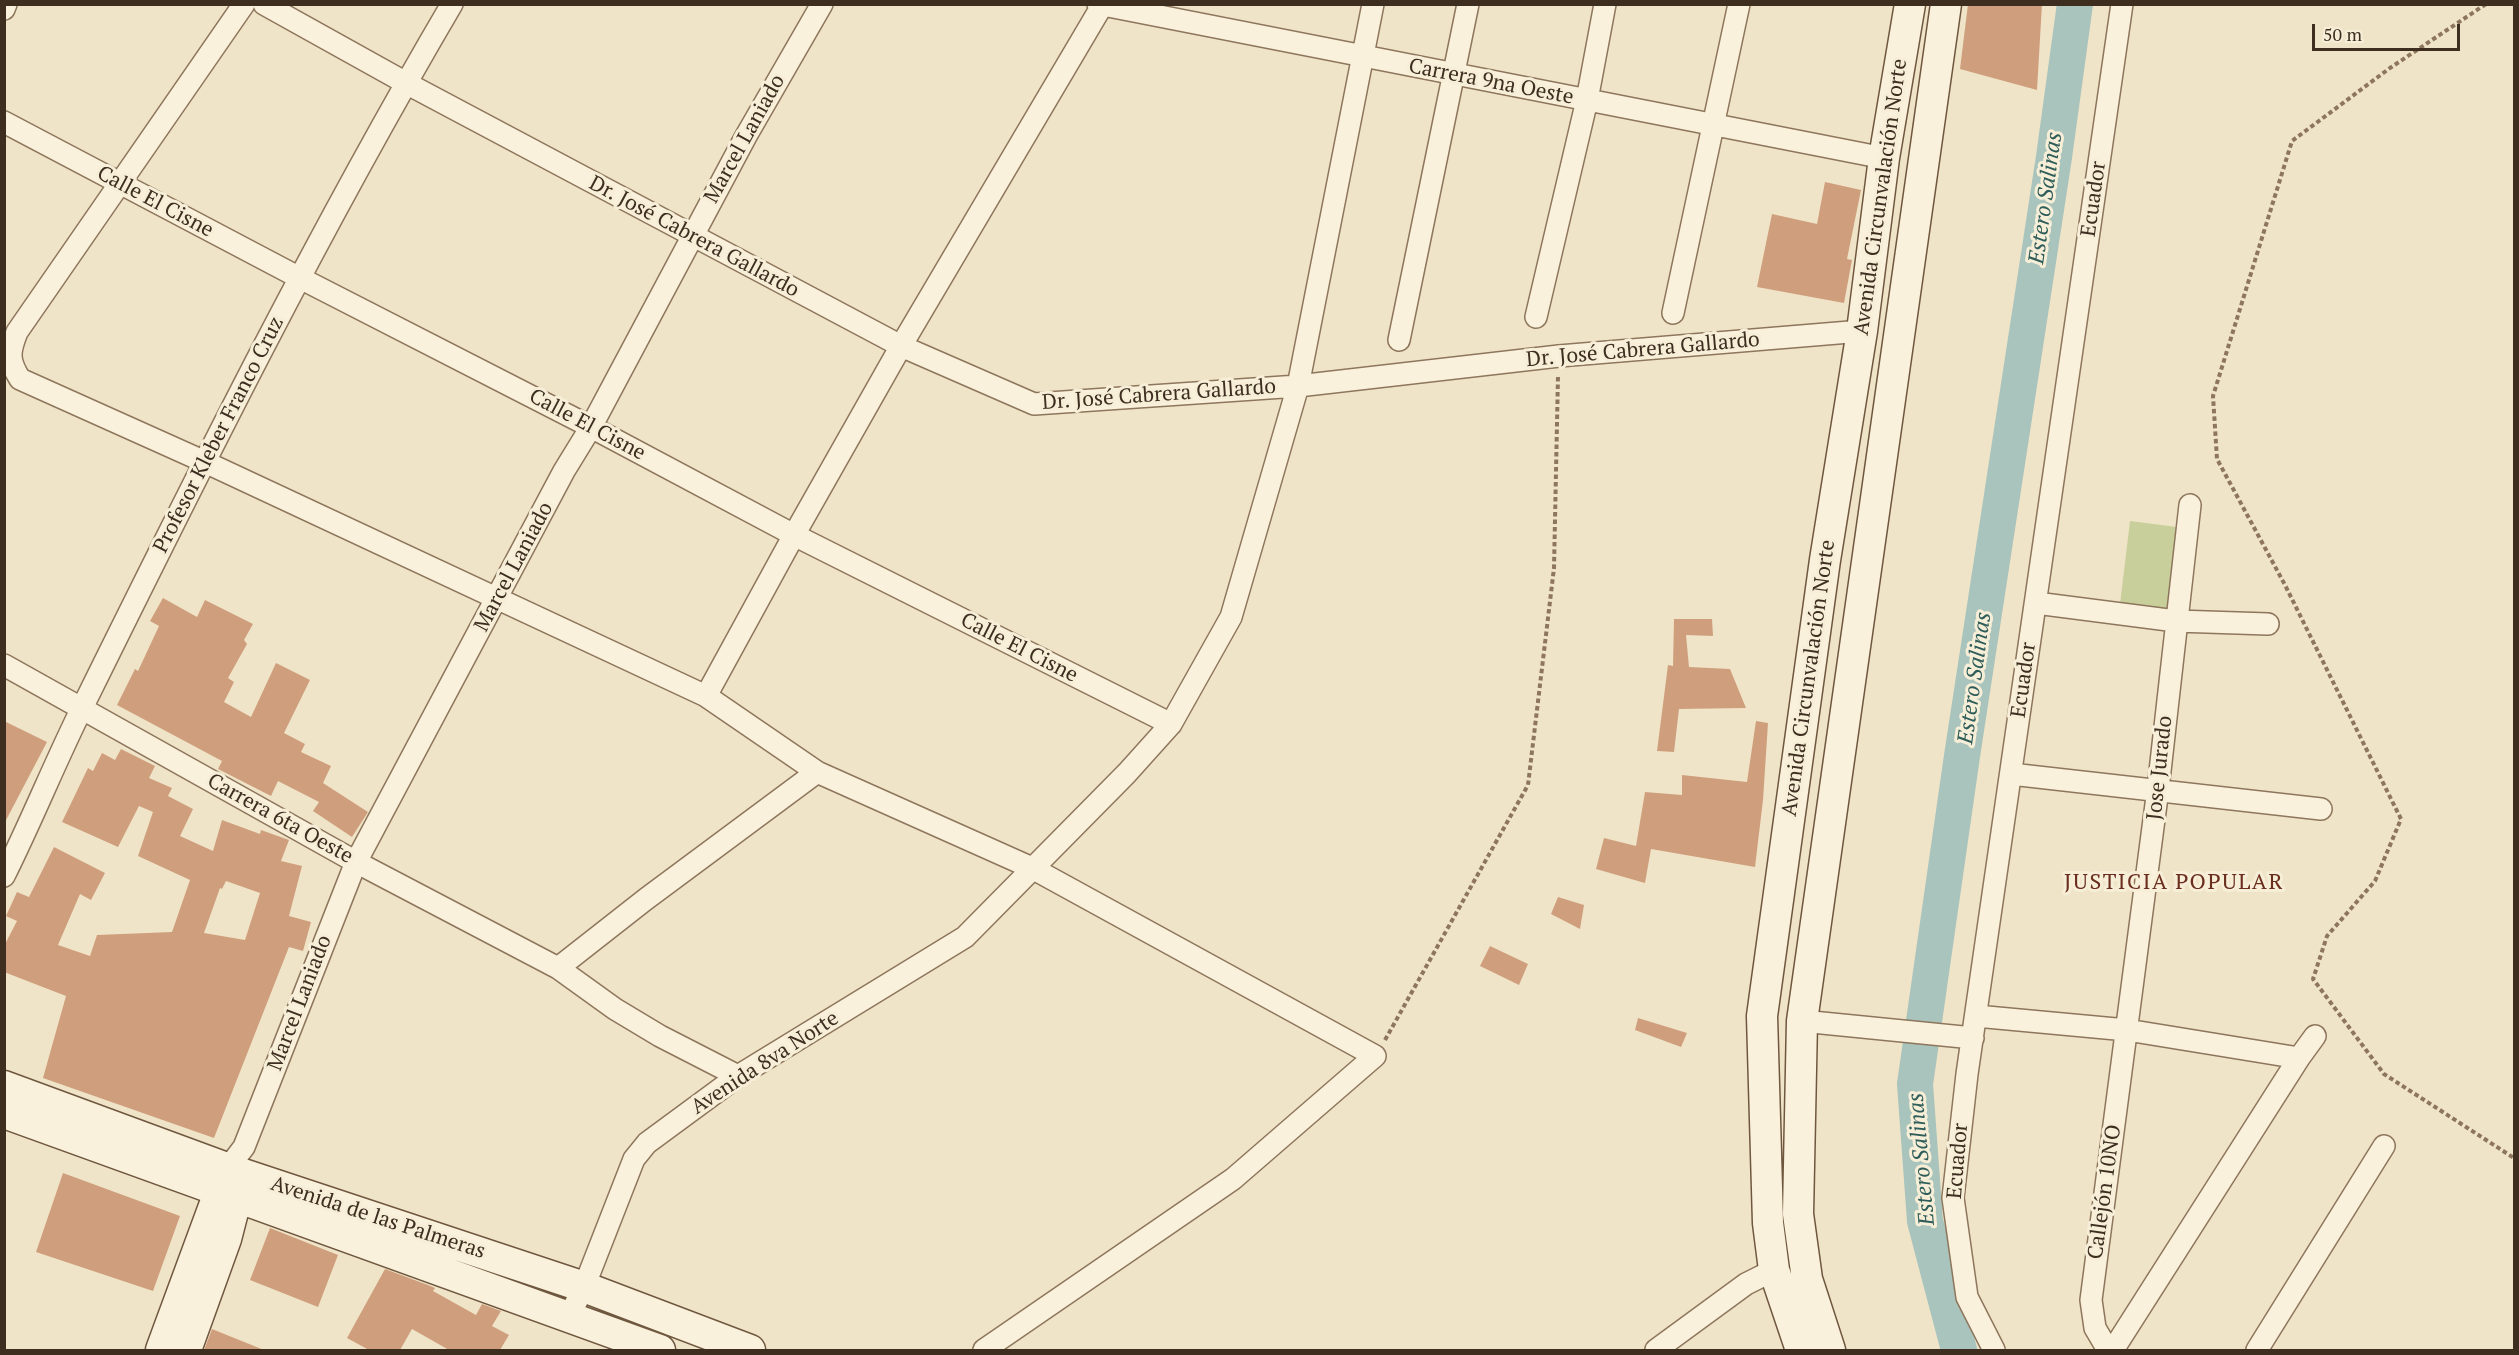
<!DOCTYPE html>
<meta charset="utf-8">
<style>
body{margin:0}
#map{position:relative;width:2519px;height:1355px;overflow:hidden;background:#f0e4c8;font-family:"PT Serif",serif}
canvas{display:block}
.frame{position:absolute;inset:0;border:6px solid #3d2e20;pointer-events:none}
.scale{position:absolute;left:2312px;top:24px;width:148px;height:27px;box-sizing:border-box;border:3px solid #3d2e20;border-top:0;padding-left:8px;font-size:18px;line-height:21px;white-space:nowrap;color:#3d2e20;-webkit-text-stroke:4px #f7eed8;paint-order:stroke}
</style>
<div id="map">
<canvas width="2519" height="1355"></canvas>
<div class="frame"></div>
<div class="scale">50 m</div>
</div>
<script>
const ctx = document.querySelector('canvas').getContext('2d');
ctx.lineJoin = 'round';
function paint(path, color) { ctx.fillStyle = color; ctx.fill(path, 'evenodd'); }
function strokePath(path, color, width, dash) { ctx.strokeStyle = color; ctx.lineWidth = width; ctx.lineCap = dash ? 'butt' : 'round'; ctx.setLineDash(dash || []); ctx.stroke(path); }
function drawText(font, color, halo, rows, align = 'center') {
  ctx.font = font + ' "PT Serif",serif'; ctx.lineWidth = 6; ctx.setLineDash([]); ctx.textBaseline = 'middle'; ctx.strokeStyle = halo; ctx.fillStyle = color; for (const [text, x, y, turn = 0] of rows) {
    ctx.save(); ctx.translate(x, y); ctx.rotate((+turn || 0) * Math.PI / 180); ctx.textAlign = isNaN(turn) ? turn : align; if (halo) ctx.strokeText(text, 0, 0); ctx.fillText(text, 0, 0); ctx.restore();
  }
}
paint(new Path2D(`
 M2130,521l47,6 -10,83 -47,-6z`), '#c9cf9b');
strokePath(new Path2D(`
 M1959,1350l-34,-129 -10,-137 47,-328 92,-599 21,-153`), '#a9c4bc', 36);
paint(new Path2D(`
 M1968,4h74l-5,86 -77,-21z
 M1825,182l36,8 -14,69 5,1 -8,43 -87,-16 15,-73 45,10z
 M163,598l34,19 8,-17 48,24 -9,16 3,4 -19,34 6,4 -10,20 27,15 25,-54 34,17 -26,53 21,11 -4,8 30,14 -8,17 45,29 -16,25 -39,-26 6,-9 -41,-21 -7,15 -53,-27 4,-8 -105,-56 18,-36 3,2 21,-45 -9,-5z
 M1674,619h38l1,17 -27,-1 3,32 41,2 16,39 -67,1 -5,43 -17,-1 11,-86 5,1z
 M4,721l43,21 -43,82z
 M1756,721l12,2 -5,77 -8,67 -104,-18 -6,34 -49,-14 8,-31 32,8 9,-54 37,3v-20l65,7z
 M121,749l34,17 -6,12 23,10 -4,8 25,13 -13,27 33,15 9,-31 38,14 1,-4 28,10 -8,21 21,5 -13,50 22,6 -8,29 -14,-4 -75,191 -171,-60 23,-82 -62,-24v-26l13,-25 -11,-5 11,-24 12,5 25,-50 51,26 -14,27 -11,-6 -22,51 32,11 7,-21 75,-3 18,-52 -52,-24 15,-44 -14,-6 -21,41 -56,-25 26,-54 5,3 9,-18 13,7zM226,881l34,12 -15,47 -41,-7 16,-45 2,1z
 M1558,897l26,8 -4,24 -29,-15z
 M1490,946l38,18 -9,21 -39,-19z
 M1638,1018l49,15 -6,14 -46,-17z
 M63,1173l117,43 -27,75 -117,-39z
 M270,1228l68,27 -20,52 -68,-27z
 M385,1269l43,16 7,3 -2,3 43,24 6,-11 19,7 -9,15 17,9 -9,15h-51l-37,-21 -12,21h-31l-22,-12z
 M212,1329l52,21h-60z`), '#cf9f7d');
const street = new Path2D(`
 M244,4l-227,328c-8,20 -9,28 3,47l185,83 501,234 111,76 215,96 343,188 -142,123 -249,171
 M264,4l142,79 495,263 133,58 264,-18 261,-30 303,-25
 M1098,4l786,154
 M4,9l2,-5
 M4,122l294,155 293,150 203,108 377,189
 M1673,313l66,-309
 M1536,317l51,-217 18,-96
 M1399,340l69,-336
 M2036,603l140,18 92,3
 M4,665l352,197 202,106 57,41 45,27 78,40
 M706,696l88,-161 107,-189 202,-342
 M2011,774l310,35
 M4,876c28,-56 51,-114 79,-170 117,-237 235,-474 369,-702
 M558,968l88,-69 171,-127
 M1976,1016l151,14 172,28
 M1802,1021l171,17
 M228,1168l16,-21 112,-285 208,-391 27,-44 155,-291 76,-132
 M569,1316l15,-29 50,-128 13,-16 91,-67 227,-139 162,-164 44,-49 60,-107 67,-231 75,-382
 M1656,1350l90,-66 28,-14
 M1994,1350l-27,-53 -14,-99 14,-124 155,-1070
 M2108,1350l-13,-22 -4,-28 67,-511 32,-284
 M2113,1350l186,-292 16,-22
 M2257,1350l127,-204`);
const secondary = new Path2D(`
 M4,1086l239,88 341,113 166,63
 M4,1113l656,237
 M161,1350l66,-179
 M186,1350l40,-111 16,-62
 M1801,1350l-27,-80 -6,-47 -6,-207 63,-456 37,-229 22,-173 26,-154
 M1830,1350l-23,-71 -9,-65 4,-193 144,-1017`);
strokePath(street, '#8d765c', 24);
strokePath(secondary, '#6f573f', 33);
strokePath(new Path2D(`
 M2486,4l-96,64 -98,73 -79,255 4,63 68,126 116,234 -26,62 -48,55 -14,43 71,95 130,84
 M1385,1040l143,-255 26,-217 4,-193`), '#8d765c', 4, [4.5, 3]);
strokePath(street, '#faf1dc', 21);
strokePath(secondary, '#faf1dc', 30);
drawText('21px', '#3d2e20', '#f7eed8', [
 ["Carrera 9na Oeste",1491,82,11],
 ["Marcel Laniado",745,139,-61],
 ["Avenida Circunvalación Norte",1881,197,-82],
 ["Ecuador",2094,199,-82],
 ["Calle El Cisne",155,202,28],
 ["Dr. José Cabrera Gallardo",694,237,28],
 ["Dr. José Cabrera Gallardo",1643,350,-5],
 ["Dr. José Cabrera Gallardo",1159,395,-4],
 ["Calle El Cisne",587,425,28],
 ["Profesor Kleber Franco Cruz",219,435,-63],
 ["Marcel Laniado",514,567,-62],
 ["Calle El Cisne",1019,648,27],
 ["Avenida Circunvalación Norte",1809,678,-82],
 ["Ecuador",2024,680,-82],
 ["Jose Jurado",2160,768,-84],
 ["Carrera 6ta Oeste",280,819,29],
 ["Marcel Laniado",300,1003,-69],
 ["Avenida 8va Norte",765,1063,-33],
 ["Ecuador",1958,1161,-85],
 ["Callejón 10NO",2105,1192,-82],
 ["Avenida de las Palmeras",378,1218,18]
]);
drawText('italic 22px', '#2f5d5a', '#f7eed8', [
 ["Estero Salinas",2046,198,-82],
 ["Estero Salinas",1975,678,-82],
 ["Estero Salinas",1922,1159,-95]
]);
ctx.letterSpacing = '1.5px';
drawText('22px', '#6b2e1e', '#f7eed8', [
 ["JUSTICIA POPULAR",2174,883]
]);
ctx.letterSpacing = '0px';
</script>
